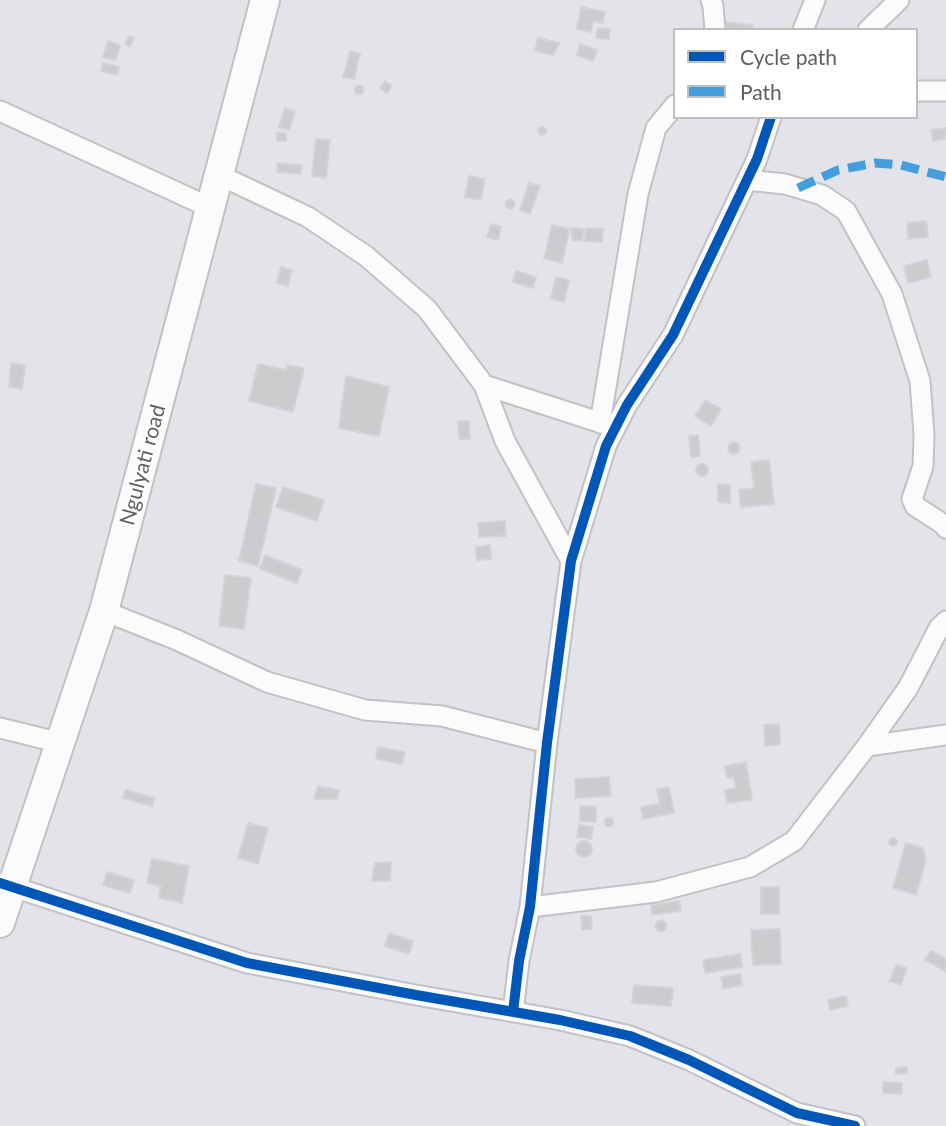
<!DOCTYPE html>
<style>
body{margin:0}
#map{position:relative;width:946px;height:1126px;overflow:hidden;background:#e3e4e9;font-family:Lato,sans-serif}
canvas{display:block}
.legend{position:absolute;left:673px;top:28px;width:245px;height:91px;box-sizing:border-box;background:#fff;border:2px solid #bfbfbd;margin:0;padding:9px 12px;list-style:none;font-size:21px;color:#605e5a}
.legend li{display:flex;align-items:center;gap:14px;height:35px}
.legend b{width:35px;border:2px solid #bfbfbd}
</style>
<div id="map">
<canvas width="946" height="1126"></canvas>
<ul class="legend">
<li><b style="height:9px;background:#0057b8"></b>Cycle path</li>
<li><b style="height:9px;background:#449ede"></b>Path</li>
</ul>
</div>
<script>
const g = document.querySelector('canvas').getContext('2d');
g.lineJoin = 'round';
function fill(path, color) { g.fillStyle = color; g.fill(path, 'evenodd'); }
const shape = rows => new Path2D(rows.map(r => 'M' + r).join(''));
function trace(path, color, width, dash) { g.strokeStyle = color; g.lineWidth = width; g.lineCap = dash ? 'butt' : 'round'; g.setLineDash(dash || []); g.stroke(path); }
function label(font, color, halo, rows, align = 'center') {
  g.font = font + ' Lato,sans-serif'; g.lineWidth = 5; g.setLineDash([]); g.textBaseline = 'middle'; g.strokeStyle = halo; g.fillStyle = color; for (const [text, x, y, turn = 0] of rows) {
    g.save(); g.translate(x, y); g.rotate((+turn || 0) * Math.PI / 180); g.textAlign = isNaN(turn) ? turn : align; if (halo) g.strokeText(text, 0, 0); g.fillText(text, 0, 0); g.restore();
  }
}
const building = shape([
 [581,7,605,12,603,23,593,21,591,32,577,29,581,7],
 [726,22,753,25,752,30,726,30,726,22],
 [598,28,610,29,609,39,596,38,598,28],
 [129,36,134,38,130,47,125,44,129,36],
 [538,38,560,43,553,55,535,51,538,38],
 [108,41,120,45,116,60,103,57,108,41],
 [580,44,597,50,593,61,577,55,580,44],
 [350,51,360,54,354,79,343,77,350,51],
 [103,63,119,67,117,75,101,71,103,63],
 [385,81,392,86,387,93,380,88,385,81],
 '354.5 90a4.5 4.5 0 1 1 9 0a4.5 4.5 0 1 1-9 0Z',
 [285,108,295,112,289,130,279,127,285,108],
 '538 131a4 4 0 1 1 8 0a4 4 0 1 1-8 0Z',
 [946,128,946,139,933,141,931,130,946,128],
 [277,133,286,133,286,141,277,141,277,133],
 [316,139,330,140,326,178,312,176,316,139],
 [278,163,302,165,301,174,277,172,278,163],
 [469,176,485,179,481,200,465,197,469,176],
 [529,183,540,186,530,214,520,210,529,183],
 '505.5 204a4.5 4.5 0 1 1 9 0a4.5 4.5 0 1 1-9 0Z',
 [926,221,928,237,908,239,907,223,926,221],
 [491,224,501,227,498,240,487,237,491,224],
 [552,225,570,229,562,263,544,258,552,225],
 [572,228,584,229,582,241,572,240,572,228],
 [586,228,603,229,602,242,585,241,586,228],
 [927,260,931,277,908,283,904,266,927,260],
 [281,267,292,270,288,286,277,283,281,267],
 [516,271,536,277,533,288,513,282,516,271],
 [556,277,569,280,564,302,551,299,556,277],
 [11,363,25,365,22,389,9,387,11,363],
 [258,364,286,370,287,365,304,368,293,412,249,401,258,364],
 [346,376,389,387,379,436,339,428,346,376],
 [705,400,721,409,711,426,695,416,705,400],
 [458,421,469,421,470,439,459,439,458,421],
 [698,435,700,456,691,457,689,436,698,435],
 '728 448a6 6 0 1 1 12 0a6 6 0 1 1-12 0Z',
 [769,460,774,504,741,507,739,490,754,488,751,462,769,460],
 '696 470a6 6 0 1 1 12 0a6 6 0 1 1-12 0Z',
 [256,484,276,488,258,566,239,561,256,484],
 [718,484,730,485,730,503,718,502,718,484],
 [283,487,324,500,317,521,276,507,283,487],
 [505,521,506,536,479,537,478,523,505,521],
 [490,545,491,559,477,560,475,547,490,545],
 [265,555,302,570,297,583,260,569,265,555],
 [225,575,251,578,244,629,219,626,225,575],
 [779,724,780,744,765,746,764,725,779,724],
 [378,747,405,752,402,764,376,759,378,747],
 [746,762,752,800,727,803,725,790,736,788,734,777,727,778,725,766,746,762],
 [609,777,611,796,576,798,575,779,609,777],
 [318,786,339,790,337,799,314,799,318,786],
 [669,787,674,813,643,819,641,807,660,804,657,789,669,787],
 [126,790,155,798,152,806,123,798,126,790],
 [580,806,596,807,596,822,580,821,580,806],
 '604.5 822a4.5 4.5 0 1 1 9 0a4.5 4.5 0 1 1-9 0Z',
 [248,823,268,828,258,864,238,858,248,823],
 [579,825,593,827,591,839,577,837,579,825],
 '889 842a4 4 0 1 1 8 0a4 4 0 1 1-8 0Z',
 '576 849a8 8 0 1 1 16 0a8 8 0 1 1-16 0Z',
 [906,843,923,848,926,859,916,895,893,888,906,843],
 [152,859,189,866,182,903,159,898,161,886,147,883,152,859],
 [391,862,390,881,372,881,375,863,391,862],
 [107,872,134,880,130,893,103,885,107,872],
 [761,887,779,887,779,914,761,914,761,887],
 [679,901,681,911,652,915,651,905,679,901],
 [581,916,591,916,592,929,582,930,581,916],
 '655.5 926a5.5 5.5 0 1 1 11 0a5.5 5.5 0 1 1-11 0Z',
 [780,929,781,964,753,965,751,930,780,929],
 [389,933,413,941,409,954,385,946,389,933],
 [931,951,946,959,946,972,925,960,931,951],
 [740,954,742,967,705,973,703,960,740,954],
 [896,965,907,968,901,985,890,981,896,965],
 [740,974,742,985,723,989,721,977,740,974],
 [634,985,673,988,671,1006,632,1003,634,985],
 [846,996,848,1006,830,1010,828,1000,846,996],
 [907,1067,907,1073,896,1074,896,1068,907,1067],
 [883,1082,902,1083,902,1094,883,1093,883,1082]
]);
fill(building, '#cccccf');
trace(building, '#d2d4d8', 2);
const street = shape([
 [711,0,713,6,715,30],
 [803,30,815,0],
 [868,30,899,0],
 [916,91,946,91],
 [0,111,211,208],
 [219,175,308,217,366,256,427,309,484,385,505,441,571,561],
 [747,180,785,184,822,195,846,211,892,294,920,381,924,435,923,466,912,499,915,506,943,524,946,528],
 [484,385,611,426],
 [600,423,638,194,656,128,675,105],
 [104,611,177,640,267,682,365,710,442,716,547,743],
 [0,728,61,743],
 [867,746,946,735],
 [1,883,247,963,416,995,560,1020,630,1036,689,1060,797,1113,855,1126],
 [530,907,656,892,750,867,794,841,867,746,908,688,939,628,946,621],
 [513,1012,519,961,530,907,547,743,571,561,606,446,627,405,673,335,757,159,771,117]
]);
const secondary = shape([
 [0,923,104,611,265,0]
]);
trace(street, '#c2c2c4', 23);
trace(secondary, '#c2c1c2', 32);
trace(street, '#fbfbfc', 19);
trace(secondary, '#fbfbfc', 28);
trace(shape([
 [798,188,838,170,875,163,901,165,946,177]
]), '#449ede', 9, [18, 9]);
trace(shape([
 [0,883,247,963,416,995,560,1020,630,1036,689,1060,797,1113,855,1126],
 [513,1012,519,961,530,907,547,743,571,561,606,446,627,405,673,335,757,159,771,117]
]), '#0057b8', 10);
label('21px', '#605e5a', '#fff', [
 ["Ngulyati road",143,465,-75]
]);
</script>
